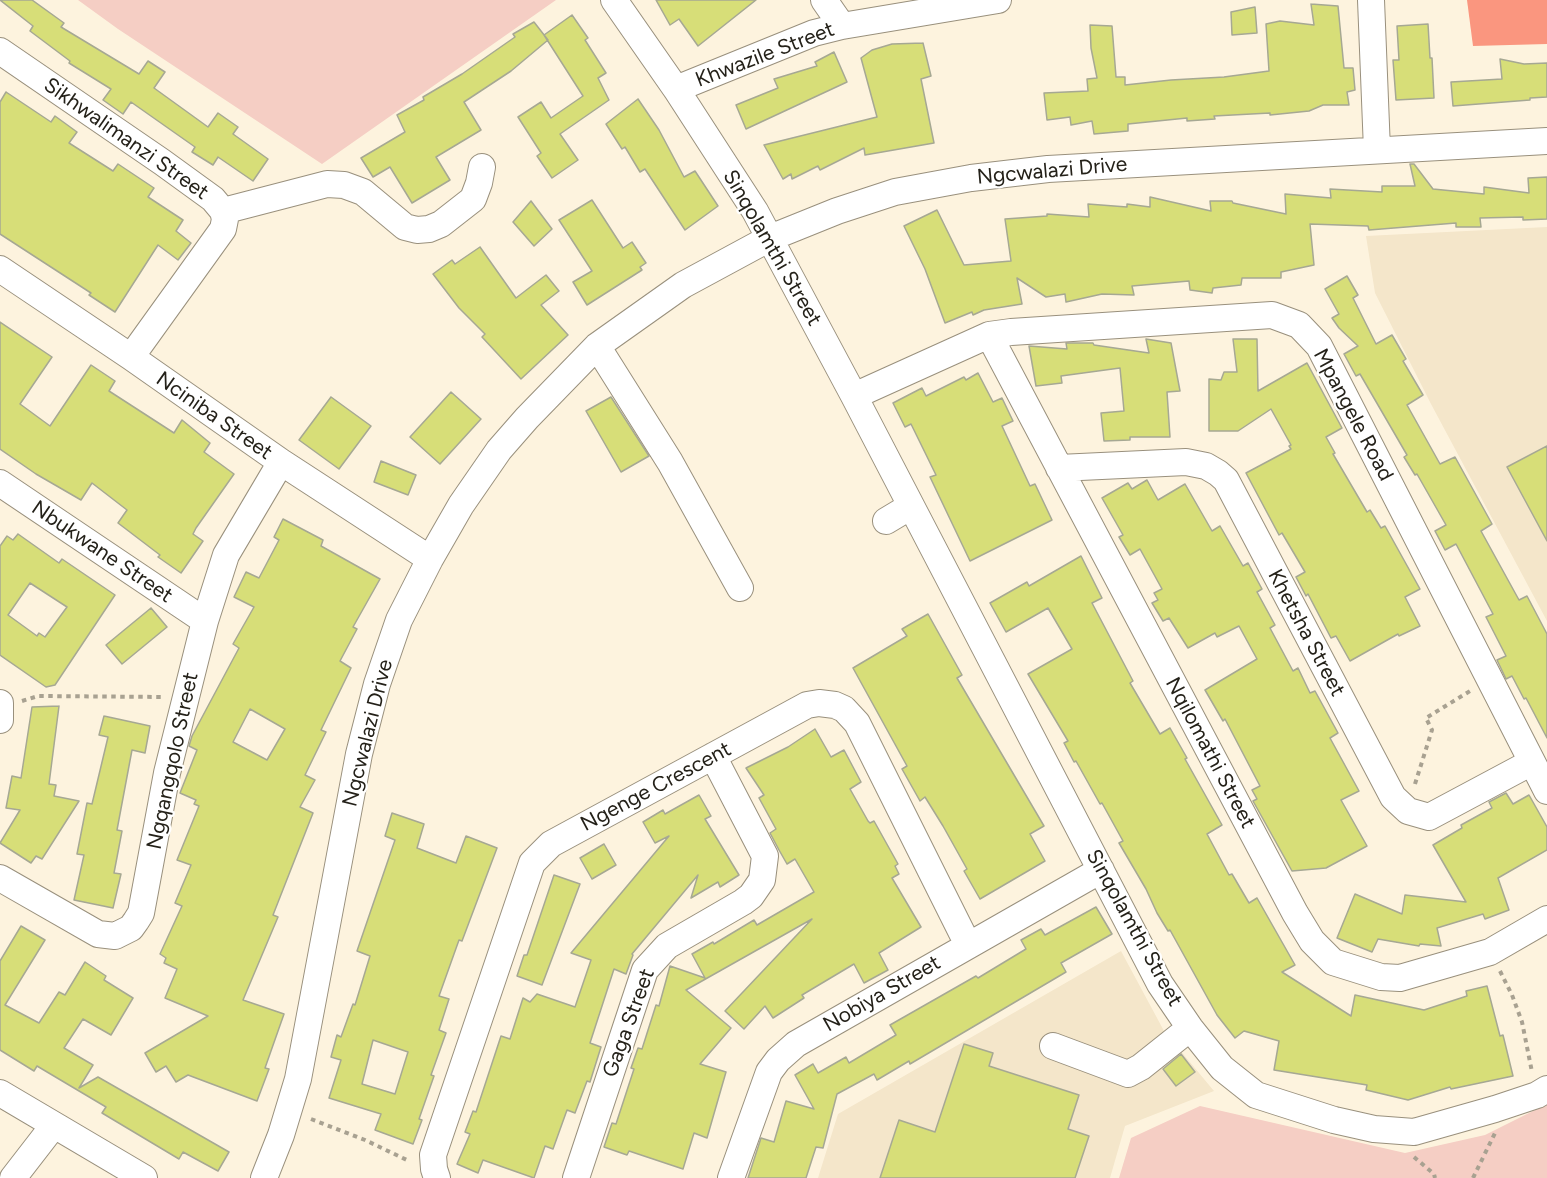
<!DOCTYPE html>
<style>
body{margin:0}
canvas{display:block;background:#fdf3de}
</style>
<canvas width="1547" height="1178"></canvas>
<script>
const g = document.querySelector('canvas').getContext('2d');
g.lineJoin = 'round';
function fill(path, color) { g.fillStyle = color; g.fill(path, 'evenodd'); }
const shape = rows => new Path2D(rows.map(r => 'M' + r).join(''));
function trace(path, color, width, dash) { g.strokeStyle = color; g.lineWidth = width; g.lineCap = dash ? 'butt' : 'round'; g.setLineDash(dash || []); g.stroke(path); }
function label(font, color, halo, rows, align = 'center') {
  g.font = font + ' Figtree,sans-serif'; g.lineWidth = 4.5; g.setLineDash([]); g.textBaseline = 'middle'; g.strokeStyle = halo; g.fillStyle = color; for (const [text, x, y, turn = 0] of rows) {
    g.save(); g.translate(x, y); g.rotate((+turn || 0) * Math.PI / 180); g.textAlign = isNaN(turn) ? turn : align; if (halo) g.strokeText(text, 0, 0); g.fillText(text, 0, 0); g.restore();
  }
}
fill(shape([
 [1547,227,1547,621,1431,404,1375,293,1366,236],
 [1121,951,1164,1031,1214,1091,1125,1126,1110,1178,818,1178,838,1114]
]), '#f4e6ca');
fill(shape([
 [78,0,556,0,322,164,118,29],
 [1547,1104,1547,1178,1119,1178,1131,1138,1200,1106,1405,1153,1485,1135]
]), '#f5cec4');
fill(shape([
 [1467,0,1547,0,1547,44,1473,46]
]), '#fa967f');
const building = shape([
 [0,0,32,0,64,23,61,27,139,74,148,61,165,72,154,88,208,127,218,113,238,127,233,134,268,159,253,181,218,157,213,165,192,152,195,147,131,102,123,114,103,100,111,89,69,63,70,61,30,31,33,26,0,0],
 [656,0,756,0,698,46,679,19,670,25,656,0],
 [1311,4,1338,6,1344,68,1353,68,1355,90,1347,92,1349,105,1323,105,1309,111,1270,115,1270,113,1214,116,1215,119,1187,121,1187,118,1128,124,1128,131,1094,134,1092,121,1071,125,1070,117,1047,120,1044,93,1088,91,1087,79,1097,78,1091,48,1090,25,1112,26,1116,77,1125,77,1125,85,1171,80,1224,77,1269,71,1266,24,1280,21,1314,25,1311,4],
 [1255,7,1257,33,1232,35,1231,12,1255,7],
 [572,15,588,38,585,40,606,73,598,78,609,100,560,134,578,160,552,178,537,156,541,153,518,117,541,102,551,118,583,96,544,35,572,15],
 [534,22,548,40,511,71,464,102,481,130,436,157,450,180,412,203,390,167,373,177,361,158,405,132,397,115,424,100,423,97,462,74,515,37,513,34,534,22],
 [1428,24,1430,58,1432,58,1434,98,1396,100,1393,60,1399,60,1397,26,1428,24],
 [923,43,931,76,921,79,934,143,865,155,864,148,820,170,818,166,792,179,791,174,783,179,764,145,877,117,861,58,872,50,892,44,923,43],
 [834,52,847,82,746,129,736,105,778,88,774,79,817,66,815,62,834,52],
 [1500,59,1524,64,1547,63,1547,97,1530,98,1530,100,1453,106,1451,82,1502,79,1500,59],
 [6,92,51,122,55,116,77,132,69,143,113,171,118,164,154,188,148,197,183,220,176,231,191,243,178,260,158,245,115,312,89,295,91,293,0,234,0,102,6,92],
 [638,99,659,130,684,177,695,171,718,206,685,230,645,169,640,172,625,147,622,149,606,124,638,99],
 [1410,164,1414,164,1433,189,1484,194,1484,187,1529,193,1528,178,1547,177,1547,219,1523,220,1523,217,1480,218,1481,227,1456,227,1456,223,1369,230,1368,226,1310,224,1314,265,1281,272,1281,278,1242,278,1241,285,1213,288,1212,293,1190,290,1189,281,1132,286,1134,295,1102,294,1066,302,1065,294,1046,297,1017,278,1022,304,984,310,973,315,972,312,945,323,925,269,904,226,937,210,964,265,1011,261,1005,219,1047,216,1047,214,1089,217,1088,204,1127,207,1127,204,1150,207,1150,197,1211,211,1210,201,1232,201,1233,203,1286,214,1285,194,1331,198,1330,189,1382,192,1382,186,1415,186,1410,164],
 [592,200,623,248,632,242,646,263,640,267,642,270,587,305,573,282,592,271,559,220,592,200],
 [531,201,552,229,534,246,513,222,531,201],
 [480,247,516,298,546,275,559,291,541,305,568,335,521,379,482,337,485,334,459,308,433,274,452,260,455,264,480,247],
 [1347,276,1358,295,1353,298,1376,344,1392,335,1406,359,1403,361,1423,395,1407,405,1440,464,1455,457,1492,524,1481,531,1519,600,1527,596,1547,634,1547,738,1526,698,1524,699,1512,676,1506,679,1497,660,1506,656,1486,617,1493,614,1456,544,1445,550,1435,531,1446,525,1417,474,1415,475,1404,457,1407,455,1360,374,1356,376,1344,354,1358,346,1339,328,1332,318,1339,314,1325,289,1347,276],
 [0,322,52,357,20,404,50,426,91,365,115,381,109,391,174,433,182,420,210,443,204,452,234,474,196,528,193,534,203,541,181,573,158,557,160,555,118,523,127,510,92,483,81,500,36,474,0,449,0,322],
 [1146,339,1171,343,1180,391,1167,392,1170,437,1130,437,1130,440,1104,441,1101,413,1124,411,1120,368,1061,376,1062,383,1036,386,1029,346,1067,349,1066,343,1093,343,1094,345,1149,353,1146,339],
 [1233,339,1257,339,1258,391,1307,363,1342,428,1326,437,1335,453,1333,454,1367,512,1370,510,1381,528,1385,526,1420,589,1405,597,1420,626,1399,636,1398,634,1350,661,1336,636,1331,638,1308,594,1306,596,1296,577,1305,572,1282,533,1279,535,1246,473,1291,449,1289,446,1291,445,1271,409,1238,431,1209,431,1209,379,1221,380,1224,372,1237,372,1233,339],
 [978,373,993,402,1002,398,1013,421,1002,426,1030,486,1035,484,1052,520,970,561,930,477,936,475,911,424,905,427,893,403,922,388,926,396,964,377,966,380,978,373],
 [451,392,481,419,440,464,410,437,451,392],
 [331,397,371,426,339,469,299,440,331,397],
 [611,397,649,456,621,472,586,411,611,397],
 [1547,446,1547,541,1507,467,1547,446],
 [381,461,416,475,408,495,374,482,381,461],
 [1147,480,1158,500,1185,484,1212,531,1220,526,1243,566,1248,563,1262,589,1257,592,1275,625,1270,628,1293,671,1298,668,1310,693,1315,691,1338,733,1330,738,1359,791,1341,800,1367,846,1326,868,1292,871,1253,801,1257,799,1252,790,1260,786,1225,719,1223,721,1205,690,1257,659,1239,626,1217,637,1215,633,1188,648,1169,618,1163,621,1152,603,1158,600,1154,593,1162,589,1140,549,1130,555,1119,537,1123,535,1102,498,1128,483,1132,489,1147,480],
 [283,519,323,540,321,546,380,579,353,627,357,629,340,661,351,668,321,730,326,732,305,775,315,780,300,807,313,813,273,915,278,917,243,1000,284,1014,265,1068,269,1069,257,1101,188,1075,176,1082,166,1066,156,1072,145,1053,208,1016,165,998,177,969,164,963,166,958,160,954,182,906,175,903,191,865,177,860,199,806,194,804,196,800,180,793,197,750,189,746,192,736,239,648,233,644,254,607,234,597,246,572,259,578,279,540,274,537,283,519],
 [250,709,285,729,267,760,233,742,250,709],
 [18,534,59,563,62,559,115,595,55,685,46,687,0,655,0,546,7,536,13,540,18,534],
 [30,583,67,607,45,637,39,633,37,636,8,615,30,583],
 [1081,556,1102,598,1092,603,1133,681,1130,683,1160,734,1170,728,1187,758,1185,759,1222,825,1207,834,1229,875,1232,874,1249,903,1257,898,1295,965,1282,972,1351,1016,1355,995,1424,1010,1467,996,1466,991,1487,986,1500,1036,1503,1035,1513,1076,1451,1089,1450,1087,1408,1100,1366,1090,1367,1085,1274,1070,1279,1041,1244,1031,1235,1038,1217,1015,1170,930,1168,931,1157,913,1146,889,1119,843,1123,841,1102,803,1100,804,1076,761,1074,762,1064,743,1068,741,1028,674,1072,649,1048,608,1006,632,990,603,1027,582,1029,586,1081,556],
 [151,608,167,627,122,664,106,645,151,608],
 [928,614,962,675,957,678,1044,826,1030,834,1045,861,980,899,964,871,967,869,943,826,925,797,920,801,902,769,907,766,853,668,907,636,902,629,928,614],
 [59,706,49,784,56,785,54,796,79,801,42,859,36,856,31,863,0,843,20,810,6,808,12,776,21,778,32,707,59,706],
 [104,716,150,726,145,753,132,750,117,830,122,831,114,873,121,874,113,908,74,900,84,855,77,854,87,803,92,804,108,737,99,735,104,716],
 [815,729,831,757,844,750,861,782,850,789,868,821,870,823,874,821,898,864,895,866,899,874,892,878,921,927,879,953,888,970,864,983,854,964,802,995,804,998,773,1018,765,1006,744,1029,725,1011,812,919,686,990,731,1028,700,1064,726,1072,707,1138,694,1133,683,1169,629,1151,627,1155,604,1147,612,1123,616,1124,634,1069,631,1068,638,1048,642,1049,656,1005,659,1006,670,966,705,978,692,954,713,942,714,944,754,920,757,925,814,892,795,859,787,864,779,850,770,833,776,829,759,798,764,795,746,768,788,747,815,729],
 [1506,793,1513,804,1529,795,1547,827,1547,850,1498,878,1509,910,1485,919,1483,914,1437,928,1441,946,1420,944,1419,946,1378,939,1372,952,1337,938,1355,894,1402,914,1405,895,1466,902,1433,845,1462,828,1461,825,1492,808,1489,802,1506,793],
 [699,795,711,816,705,819,739,875,720,887,718,882,691,898,698,875,632,954,633,955,626,974,614,969,590,1043,601,1047,590,1082,587,1081,575,1113,567,1110,553,1149,545,1146,534,1178,483,1160,478,1173,457,1164,470,1134,465,1132,473,1111,476,1112,501,1036,510,1039,523,998,530,1002,537,994,575,1007,591,960,571,953,669,836,655,843,643,822,663,810,665,814,699,795],
 [392,813,424,824,417,848,456,863,466,836,497,848,462,941,459,940,439,996,449,999,439,1030,446,1033,431,1075,434,1076,419,1119,422,1120,413,1144,375,1130,381,1114,329,1098,341,1060,331,1057,337,1035,341,1037,353,1004,355,1005,370,956,357,951,395,840,385,836,392,813],
 [373,1040,408,1052,395,1094,362,1084,373,1040],
 [604,844,616,865,592,879,580,858,604,844],
 [554,875,580,884,542,985,517,976,524,955,527,955,554,875],
 [1096,907,1112,934,1061,963,1066,972,910,1064,909,1061,877,1080,874,1074,837,1094,823,1148,816,1147,806,1178,748,1178,761,1138,774,1142,786,1101,814,1109,795,1075,813,1064,818,1073,846,1057,849,1063,896,1035,890,1025,976,976,978,978,1026,949,1021,940,1041,929,1045,935,1096,907],
 [21,926,45,940,5,1005,39,1023,59,992,65,995,85,962,106,976,104,980,133,998,111,1035,83,1019,64,1048,93,1065,79,1088,98,1077,229,1152,218,1171,183,1152,179,1159,102,1113,106,1107,37,1066,34,1071,0,1050,0,961,21,926],
 [964,1044,993,1053,989,1066,1079,1095,1068,1129,1089,1136,1075,1178,880,1178,899,1120,935,1132,964,1044],
 [1181,1054,1195,1072,1176,1086,1163,1069,1181,1054]
]);
fill(building, '#d7de78');
trace(building, '#a6a893', 1.5);
const minor = shape([
 [614,0,676,89,755,211,854,396,1160,984,1190,1028,1222,1068,1256,1095,1334,1120,1374,1129,1414,1132,1495,1109,1537,1095,1547,1089],
 [824,0,842,26],
 [1371,0,1377,150],
 [0,51,162,162,213,199,223,211,225,219,223,229,131,357],
 [676,89,814,33,842,26,998,0],
 [223,211,327,184,344,185,363,192,405,227,417,230,429,229,441,224,473,199,479,183,482,167],
 [0,269,131,357,281,462,430,559],
 [989,335,1295,913,1312,941,1333,962,1381,977,1400,978,1490,952,1547,919],
 [597,346,670,462,740,588],
 [854,396,989,335,1011,332,1272,315,1299,325,1319,346,1547,791],
 [1059,468,1186,462,1206,466,1218,473,1226,480,1393,797,1408,811,1429,817,1532,762],
 [0,483,205,621],
 [886,521,911,506],
 [0,703,0,720],
 [0,878,98,934,115,936,131,928,136,921,141,913,167,773,205,621,226,555,281,462],
 [1053,1046,1128,1074,1141,1067,1190,1028],
 [0,1093,144,1178],
 [13,1178,54,1125],
 [264,1178,281,1135,298,1079,359,754,377,684,399,620,430,559,461,505,499,450,527,418,597,346,683,285,770,238,837,211,895,192,971,178,1048,169,1547,141],
 [437,1178,434,1169,433,1155,532,863,551,844,807,705,819,703,835,705,844,709,857,723,968,945],
 [576,1178,645,970,667,946,743,902,751,896,762,880,765,856,713,756],
 [731,1178,769,1072,778,1060,796,1044,1101,870]
]);
trace(minor, '#99907d', 28);
trace(shape([
 [22,701,38,696,164,697],
 [1415,784,1432,730,1426,718,1470,691],
 [1500,971,1512,995,1522,1022,1532,1072],
 [311,1119,365,1140,409,1161],
 [1414,1157,1434,1174,1435,1178],
 [1473,1178,1495,1133]
]), '#a8a191', 4, [4.5, 4.5]);
trace(minor, '#fff', 26);
label('21px', '#242119', '#fff', [
 ["Khwazile Street",765,55,-21],
 ["Sikhwalimanzi Street",126,139,35],
 ["Ngcwalazi Drive",1052,171,-5],
 ["Sinqolamthi Street",772,248,60],
 ["Mpangele Road",1353,415,62],
 ["Nciniba Street",214,416,35],
 ["Nbukwane Street",102,552,34],
 ["Khetsha Street",1306,633,62],
 ["Ngcwalazi Drive",368,733,-76],
 ["Nqilomathi Street",1210,753,62],
 ["Ngqangqolo Street",173,761,-78],
 ["Ngenge Crescent",656,787,-28],
 ["Sinqolamthi Street",1134,928,61],
 ["Nobiya Street",882,994,-30],
 ["Gaga Street",629,1023,-70]
]);
</script>
